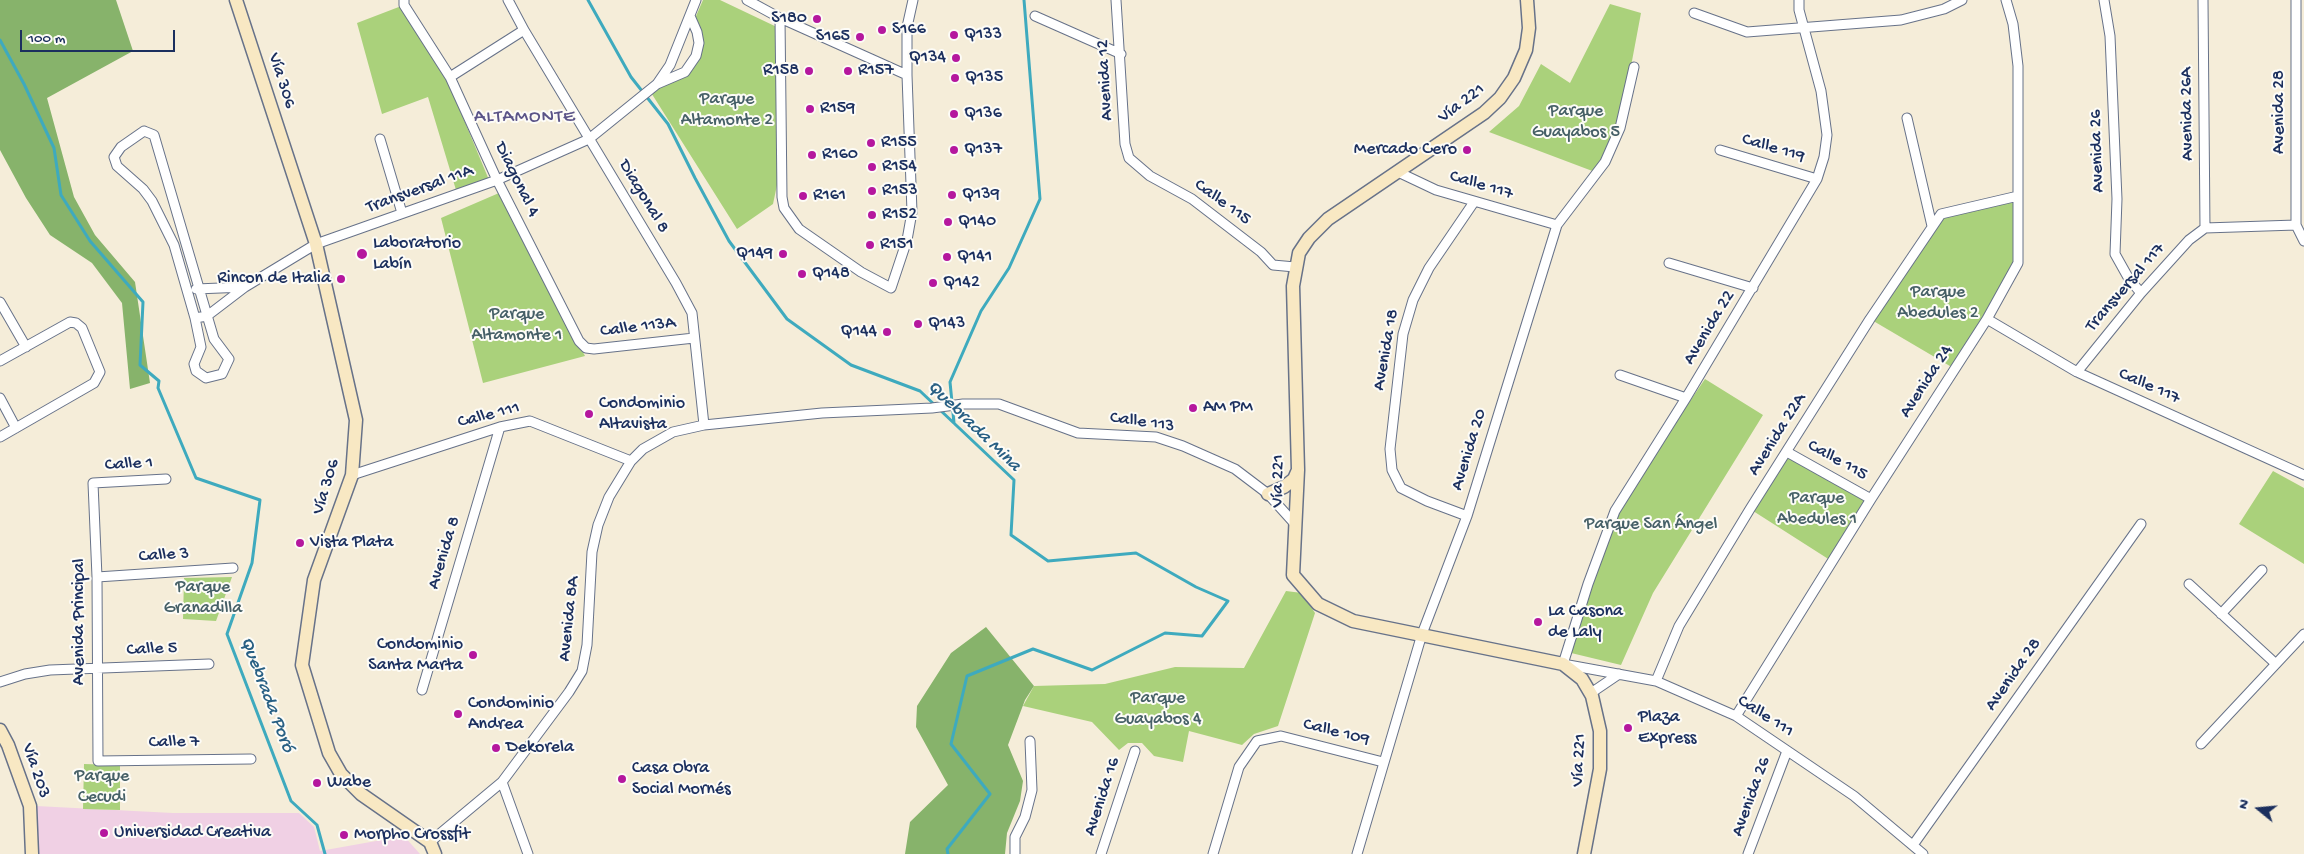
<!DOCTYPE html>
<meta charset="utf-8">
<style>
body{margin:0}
#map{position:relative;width:2304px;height:854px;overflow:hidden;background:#f5edd9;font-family:"Gochi Hand",sans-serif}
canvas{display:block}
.north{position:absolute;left:2234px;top:784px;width:50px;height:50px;-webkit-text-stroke:4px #fdfcf7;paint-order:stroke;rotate:287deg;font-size:14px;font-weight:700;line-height:20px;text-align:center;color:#1b2f5e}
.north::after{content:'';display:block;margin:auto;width:18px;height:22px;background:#1b2f5e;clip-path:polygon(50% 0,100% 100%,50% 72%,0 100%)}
.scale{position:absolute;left:20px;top:30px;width:155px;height:22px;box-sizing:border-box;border:2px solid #1b2f5e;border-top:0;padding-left:6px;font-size:15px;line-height:18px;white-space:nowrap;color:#1b2f5e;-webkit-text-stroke:4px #fdfcf7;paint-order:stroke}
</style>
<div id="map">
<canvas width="2304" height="854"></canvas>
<div class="north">N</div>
<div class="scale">100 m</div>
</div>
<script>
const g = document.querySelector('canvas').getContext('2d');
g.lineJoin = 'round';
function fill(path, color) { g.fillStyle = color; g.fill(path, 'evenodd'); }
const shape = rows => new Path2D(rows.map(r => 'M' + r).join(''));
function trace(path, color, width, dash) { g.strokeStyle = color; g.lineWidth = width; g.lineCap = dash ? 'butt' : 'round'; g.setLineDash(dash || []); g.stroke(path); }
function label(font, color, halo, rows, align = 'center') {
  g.font = font + ' "Gochi Hand",sans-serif'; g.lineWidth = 4; g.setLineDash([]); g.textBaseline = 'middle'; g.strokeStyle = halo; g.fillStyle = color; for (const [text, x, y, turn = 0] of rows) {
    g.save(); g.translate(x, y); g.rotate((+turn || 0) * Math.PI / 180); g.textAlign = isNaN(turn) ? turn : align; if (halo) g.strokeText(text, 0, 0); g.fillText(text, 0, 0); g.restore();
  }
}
fill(shape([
 [36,806,173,813,299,813,314,827,320,851,404,836,420,854,37,854]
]), '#f0d0e4');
fill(shape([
 [703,0,720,0,781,29,781,166,773,204,737,229,650,91,685,72,698,47,693,23],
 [1610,4,1641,13,1619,130,1595,172,1489,132,1519,106,1541,64,1570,83],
 [404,5,445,74,489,180,456,190,428,97,382,114,357,23],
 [499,193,585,356,483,383,441,218],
 [2018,196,2018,263,1955,369,1870,319,1941,214],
 [1705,379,1763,415,1653,593,1621,665,1567,652,1615,511],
 [1787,452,1871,499,1833,562,1750,509],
 [2273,471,2304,488,2304,564,2239,524],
 [232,577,216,621,183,619,184,578],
 [1286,591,1302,593,1315,613,1278,726,1254,734,1242,745,1189,731,1183,762,1154,756,1142,743,1128,743,1119,750,1092,722,1023,706,1034,686,1105,684,1175,667,1244,668],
 [84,764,120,765,120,810,83,809]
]), '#aad17b');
fill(shape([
 [0,0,116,0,133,51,47,98,74,197,95,235,135,282,150,383,130,389,122,303,92,263,50,235,26,198,0,150],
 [986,627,1034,686,1025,700,1008,745,1023,781,1020,801,1007,833,1005,854,905,854,910,822,948,785,916,727,917,706,951,653]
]), '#87b36b');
trace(shape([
 [588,0,631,77,668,124,695,178,729,241,787,319,851,365,920,391,1014,480,1011,535,1048,561,1136,553,1196,587,1228,601,1202,636,1165,633,1092,670,1033,649,967,676,951,744,990,794,947,849,948,854],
 [0,40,24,84,54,148,61,195,90,241,143,302,140,365,159,381,158,388,196,478,260,500,252,563,227,634,291,801,317,825,325,854],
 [954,423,950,382,981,311,1009,268,1040,199,1024,0]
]), '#3eaabe', 3);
const street = shape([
 [404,0,404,5,450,77,497,180,579,341,586,348,594,349,694,338],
 [508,0,524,30,676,283,692,313,704,425],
 [747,0,780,18,907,75],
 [1116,0,1125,144,1129,158,1150,176,1192,199,1261,252,1273,265,1295,267],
 [1799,0,1799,10,1821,91,1827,135,1824,157,1817,179,1686,398,1615,511,1588,584,1563,664,1656,681,1736,716,1854,796,1923,854],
 [2104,0,2110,36,2117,199,2115,254,2129,279,2141,293],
 [2203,0,2205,228],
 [2296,0,2296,225],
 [1694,13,1747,32,1901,20,1944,9,1962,0],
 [1035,16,1121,54],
 [780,18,782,197,784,208,799,229,861,272,891,288,907,240,912,212,907,75,907,27,913,0],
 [450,77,524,30],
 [657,84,685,72,696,56,699,43,697,32,690,16],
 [1907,118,1932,226],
 [144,131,154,135,214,339,229,359,222,374,206,378,196,371,194,364,201,347,195,318,174,245,152,201,143,189,117,166,114,157,121,147,144,131],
 [380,139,402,213],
 [1720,150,1817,179],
 [1398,172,1436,190,1557,225],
 [2205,228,2296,225,2304,241],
 [1669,263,1753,288],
 [196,289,245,287],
 [0,302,26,347],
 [195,318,207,316,245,287,316,244,497,180,589,139,657,84,670,65,696,0],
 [1987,319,2077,372,2304,475],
 [0,361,70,322,76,323,82,328,100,372,94,383,0,437],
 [2077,372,2141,293,2189,240,2205,228],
 [1620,375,1686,398],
 [0,398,16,428],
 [1787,452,1871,499],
 [352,475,500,427,530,421,631,461],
 [166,479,93,483,97,577,98,761,251,759],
 [1467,516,1427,501,1401,488,1392,470,1390,449,1403,334,1413,300,1429,268,1474,202],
 [97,577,233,568],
 [2189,584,2276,664],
 [2221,614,2262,570],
 [1656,681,1679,626,1750,509,1870,319,1941,214,2018,196],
 [0,682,25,674,50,670,209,664],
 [422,690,500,427],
 [1591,693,1619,674],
 [1736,716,1871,499,1987,319,2018,263,2018,66,2013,24,2006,0],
 [2201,744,2304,634],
 [502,782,528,854],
 [430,842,502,782,569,692,582,671,587,645,592,552,598,525,609,497,631,461,643,449,673,432,704,425,822,413,932,408,963,404,999,404,1078,433,1156,437,1183,446,1235,469,1268,494,1295,524],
 [1913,845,2141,524],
 [1015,854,1015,837,1025,817,1032,790,1030,741],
 [1101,854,1135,751],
 [1213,854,1239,767,1257,741,1281,736,1383,762],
 [1357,854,1422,634,1467,516,1557,225,1605,162,1620,128,1634,67],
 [1748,854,1787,751]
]);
const secondary = shape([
 [236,0,316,244,356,420,352,475,314,580,302,665,329,753,341,774,361,794,430,842,435,854],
 [1527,0,1529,28,1526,50,1514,78,1500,98,1484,113,1328,219,1309,238,1299,253,1293,286,1298,470,1293,575,1318,604,1353,621,1563,664,1582,679,1592,696,1600,731,1600,769,1584,854],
 [1268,494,1284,487,1294,479,1298,470],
 [0,730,8,745,30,806,32,854]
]);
trace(street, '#677289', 11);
trace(secondary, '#677289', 15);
trace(street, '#fff', 9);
trace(secondary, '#f8e8c3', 12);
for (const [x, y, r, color] of [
 [817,19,5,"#b5179e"],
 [882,30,5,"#b5179e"],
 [954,35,5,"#b5179e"],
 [860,37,5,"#b5179e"],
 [956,58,5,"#b5179e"],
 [809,71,5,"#b5179e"],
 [848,71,5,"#b5179e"],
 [955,78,5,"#b5179e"],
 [810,109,5,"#b5179e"],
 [954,114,5,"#b5179e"],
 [871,143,5,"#b5179e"],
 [954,150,5,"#b5179e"],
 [1467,150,5,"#b5179e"],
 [812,155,5,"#b5179e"],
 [872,167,5,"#b5179e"],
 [872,191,5,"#b5179e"],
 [952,195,5,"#b5179e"],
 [803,196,5,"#b5179e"],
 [872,215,5,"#b5179e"],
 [948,222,5,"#b5179e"],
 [870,245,5,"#b5179e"],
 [362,254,6,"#b5179e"],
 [783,254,5,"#b5179e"],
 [947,257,5,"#b5179e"],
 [802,274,5,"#b5179e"],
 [341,279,5,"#b5179e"],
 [933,283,5,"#b5179e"],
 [918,324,5,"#b5179e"],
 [887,332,5,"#b5179e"],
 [1193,408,5,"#b5179e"],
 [589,414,5,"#b5179e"],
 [300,543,5,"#b5179e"],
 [1538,622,5,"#b5179e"],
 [473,655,5,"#b5179e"],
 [458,714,5,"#b5179e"],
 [1628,728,5,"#b5179e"],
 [496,748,5,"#b5179e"],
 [622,779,5,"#b5179e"],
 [317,783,5,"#b5179e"],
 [104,833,5,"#b5179e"],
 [344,835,5,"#b5179e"]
]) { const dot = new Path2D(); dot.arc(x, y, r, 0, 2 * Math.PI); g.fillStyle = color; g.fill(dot); trace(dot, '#fdfcf7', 2); }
label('18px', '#1b2f5e', '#fdfcf7', [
 ["S180",807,19,"right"],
 ["S166",892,30],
 ["Q133",964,35],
 ["S165",850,37,"right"],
 ["Q134",946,58,"right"],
 ["R158",799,71,"right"],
 ["R157",858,71],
 ["Q135",965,78],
 ["R159",820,109],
 ["Q136",964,114],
 ["R155",881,143],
 ["Q137",964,150],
 ["Mercado Cero",1457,150,"right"],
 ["R160",822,155],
 ["R154",882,167],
 ["R153",882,191],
 ["Q139",962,195],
 ["R161",813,196],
 ["R152",882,215],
 ["Q140",958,222],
 ["Laboratorio",373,244],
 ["Labín",373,265],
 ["R151",880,245],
 ["Q149",773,254,"right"],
 ["Q141",957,257],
 ["Q148",812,274],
 ["Rincon de Italia",331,279,"right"],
 ["Q142",943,283],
 ["Q143",928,324],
 ["Q144",877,332,"right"],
 ["Condominio",599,404],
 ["Altavista",599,425],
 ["AM PM",1203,408],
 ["Vista Plata",310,543],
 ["La Casona",1548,612],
 ["de Laly",1548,633],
 ["Condominio",463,645,"right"],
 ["Santa Marta",463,666,"right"],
 ["Condominio",468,704],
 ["Andrea",468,725],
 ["Plaza",1638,718],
 ["Express",1638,739],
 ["Dekorela",506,748],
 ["Casa Obra",632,769],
 ["Social Mornés",632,790],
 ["Wabe",327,783],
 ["Universidad Creativa",114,833],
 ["Morpho Crossfit",354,835]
], 'left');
label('18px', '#1b2f5e', '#fdfcf7', [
 ["Avenida 12",1106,80,-93],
 ["Vía 306",281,81,72],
 ["Vía 221",1462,104,-37],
 ["Avenida 28",2280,112,-90],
 ["Avenida 26A",2188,114,-91],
 ["Calle 119",1773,149,17],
 ["Avenida 26",2098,151,-92],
 ["Diagonal 4",516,180,64],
 ["Calle 117",1481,186,17],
 ["Transversal 11A",420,190,-20],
 ["Diagonal 8",643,197,59],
 ["Calle 115",1222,203,36],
 ["Transversal 117",2126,288,-49],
 ["Calle 113A",638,328,-7],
 ["Avenida 22",1710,328,-59],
 ["Avenida 18",1387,350,-80],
 ["Avenida 24",1927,382,-57],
 ["Calle 117",2149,387,24],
 ["Calle 111",489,416,-14],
 ["Calle 113",1142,423,8],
 ["Avenida 22A",1778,435,-58],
 ["Avenida 20",1470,450,-73],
 ["Calle 115",1837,461,29],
 ["Calle 1",129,465,-3],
 ["Vía 221",1279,481,-89],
 ["Vía 306",327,487,-73],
 ["Avenida 8",445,553,-73],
 ["Calle 3",164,556,-4],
 ["Avenida 8A",570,619,-84],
 ["Avenida Principal",80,622,-90],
 ["Calle 5",152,650,-3],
 ["Avenida 28",2014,675,-55],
 ["Calle 111",1765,717,33],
 ["Calle 109",1336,733,14],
 ["Calle 7",174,743,-1],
 ["Vía 221",1580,760,-87],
 ["Vía 203",35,771,71],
 ["Avenida 16",1103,797,-72],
 ["Avenida 26",1752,797,-70]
]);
label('18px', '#466067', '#fdfcf7', [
 ["Parque",727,100],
 ["Altamonte 2",727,121],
 ["Parque",1576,112],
 ["Guayabos 5",1576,133],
 ["Parque",1938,293],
 ["Abedules 2",1938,314],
 ["Parque",517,315],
 ["Altamonte 1",517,336],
 ["Parque",1817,499],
 ["Abedules 1",1817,520],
 ["Parque San Ángel",1651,525],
 ["Parque",203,588],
 ["Granadilla",203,609],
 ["Parque",1158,699],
 ["Guayabos 4",1158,720],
 ["Parque",102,777],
 ["Cecudi",102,798]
]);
g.letterSpacing = '1px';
label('19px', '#5b5488', '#fdfcf7', [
 ["ALTAMONTE",525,118]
]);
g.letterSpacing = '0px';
label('italic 19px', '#296084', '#fdfcf7', [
 ["Quebrada Mina",973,427,44],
 ["Quebrada Poró",266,695,69]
]);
</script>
